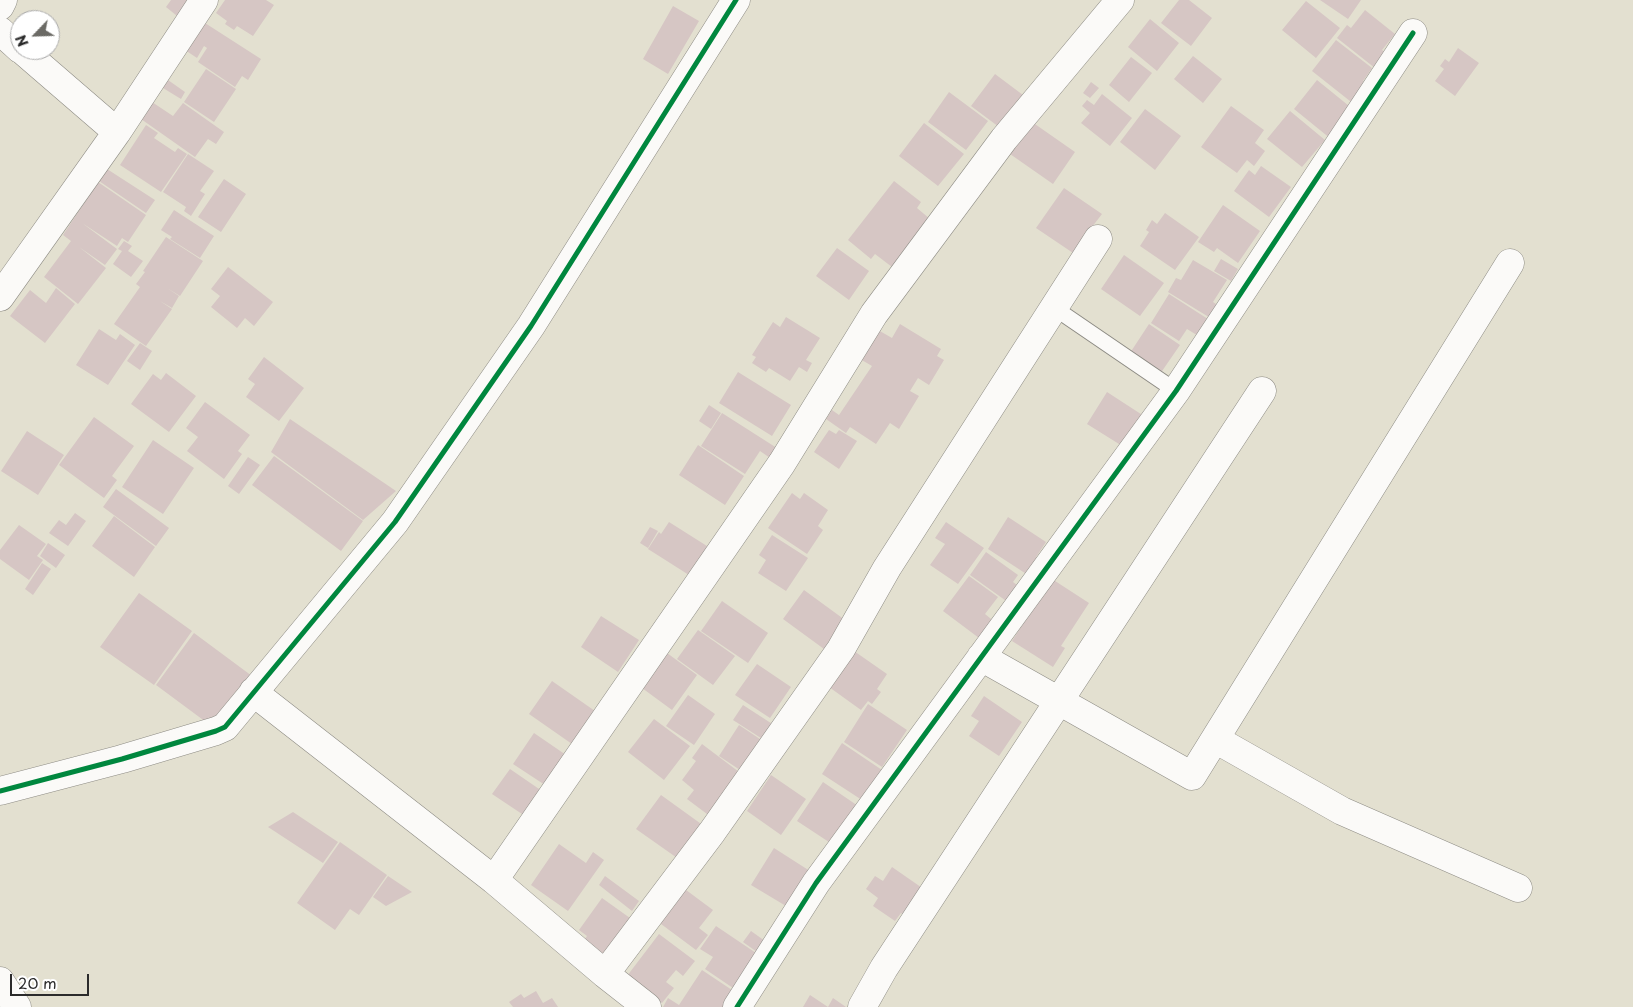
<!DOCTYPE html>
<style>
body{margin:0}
#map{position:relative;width:1633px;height:1007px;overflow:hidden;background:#e3e0d0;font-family:"Playpen Sans",sans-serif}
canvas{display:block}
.north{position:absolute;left:10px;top:10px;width:50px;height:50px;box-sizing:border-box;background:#fff;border:1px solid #aaa;border-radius:50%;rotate:246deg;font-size:14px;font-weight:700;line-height:20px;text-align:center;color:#2b2b2b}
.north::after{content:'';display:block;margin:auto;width:18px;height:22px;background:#6b6a65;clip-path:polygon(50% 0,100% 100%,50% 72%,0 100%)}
.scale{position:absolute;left:10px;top:974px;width:79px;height:22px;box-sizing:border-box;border:2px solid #2b2b2b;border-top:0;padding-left:6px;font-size:15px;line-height:18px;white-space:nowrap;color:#2b2b2b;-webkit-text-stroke:4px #fff;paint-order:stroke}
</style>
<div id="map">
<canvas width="1633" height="1007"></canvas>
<div class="north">N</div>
<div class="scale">20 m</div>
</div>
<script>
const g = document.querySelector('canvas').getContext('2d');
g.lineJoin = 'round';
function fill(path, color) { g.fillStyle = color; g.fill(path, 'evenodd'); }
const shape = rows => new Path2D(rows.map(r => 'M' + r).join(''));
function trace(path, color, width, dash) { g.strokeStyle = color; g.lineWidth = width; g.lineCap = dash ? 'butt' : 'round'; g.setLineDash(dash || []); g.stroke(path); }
fill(shape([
 [171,0,196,0,182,20,166,7],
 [225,0,266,0,274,5,253,36,237,26,234,30,225,24,227,21,216,13],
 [1179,0,1189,0,1212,18,1191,46,1161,23],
 [1320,0,1361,0,1348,19],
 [1306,1,1340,28,1316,58,1282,30],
 [673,6,699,21,668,74,643,59],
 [1365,10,1395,34,1382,50,1392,57,1380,72,1337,38,1347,25,1351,28],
 [1150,19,1179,43,1157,71,1128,47],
 [205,23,261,59,248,80,242,76,235,87,198,62,207,48,204,46,197,58,185,50],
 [1336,40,1372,68,1363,81,1369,87,1355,105,1312,71],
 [1458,48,1479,63,1455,96,1435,81,1444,69,1440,66,1445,59,1449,62],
 [1193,56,1222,79,1203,103,1174,79],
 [1131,57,1152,73,1129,102,1109,85],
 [206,69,236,89,214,122,184,102],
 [995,74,1027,98,1003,130,971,106],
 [168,80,185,92,181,99,163,88],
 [1317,80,1354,110,1331,139,1294,109],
 [1091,82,1099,88,1090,98,1083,93],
 [949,92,988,121,966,150,928,122],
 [1102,94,1132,118,1110,146,1081,123,1090,113,1082,106,1087,100,1094,105],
 [152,102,173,116,183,103,224,132,216,144,208,139,195,157,141,119],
 [1231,106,1264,130,1255,143,1265,151,1254,166,1247,160,1237,173,1201,147],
 [1145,109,1181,136,1155,170,1120,142],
 [1290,111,1325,140,1302,167,1267,139],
 [1032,122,1075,152,1053,184,1010,154],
 [924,123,964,154,938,186,899,156],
 [146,125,158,133,154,138,175,152,178,148,187,154,161,192,120,165],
 [188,154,214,171,200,191,205,194,191,216,184,211,186,207,163,192],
 [1261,166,1291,187,1269,217,1234,191,1249,170,1255,175],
 [107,169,155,200,146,213,99,181],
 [224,179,246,194,221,232,198,217],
 [894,181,921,202,917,208,930,219,892,267,875,254,871,259,848,240],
 [98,182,146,215,128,242,122,238,117,246,82,223,117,249,105,265,79,247,106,268,78,304,44,277,71,241,63,235],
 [1064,188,1102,214,1092,227,1079,257,1036,228],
 [1223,205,1260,231,1238,263,1217,248,1214,252,1198,242],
 [174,210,214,236,200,258,170,239,172,237,161,230],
 [1165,213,1199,237,1175,270,1140,246,1149,232,1146,230,1152,220,1157,224],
 [166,237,203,261,180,296,167,288,179,296,172,308,160,301,172,309,146,346,114,324,140,287,136,284,145,272,143,271],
 [124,241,132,246,128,251,143,261,131,277,113,264,122,251,118,249],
 [837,248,869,271,849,300,816,276],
 [1124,255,1164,283,1140,316,1101,289],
 [1221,259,1238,269,1231,281,1214,271],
 [1193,260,1227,280,1213,302,1219,306,1212,319,1168,292,1176,278,1181,280],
 [228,267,273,302,254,326,245,318,237,328,211,307,220,296,211,289],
 [56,288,75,304,45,343,10,316,30,290,46,303],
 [1169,294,1211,321,1200,337,1187,329,1179,341,1151,323],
 [786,317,820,338,806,360,812,363,807,372,799,367,790,381,769,368,766,372,752,363,756,357,752,355,773,322,780,327],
 [900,324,941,349,937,356,944,360,929,385,918,378,910,391,919,396,899,429,890,423,876,444,850,427,846,433,826,419,832,410,839,415,872,366,860,359,878,330,892,338],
 [1149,324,1180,345,1160,374,1130,353],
 [99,329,116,340,120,334,135,345,108,385,76,365],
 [140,343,152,351,140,370,127,361],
 [264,357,304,388,279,421,246,397,255,384,248,379],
 [738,372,791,405,772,436,719,403],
 [166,373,196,396,169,432,131,404,153,374,161,380],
 [1107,392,1147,418,1127,449,1087,424],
 [205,402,250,435,238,451,242,454,224,479,187,451,198,437,186,428],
 [709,405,721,413,711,429,699,421],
 [722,413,780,450,773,460,760,451,745,474,701,446],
 [94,417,134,446,112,476,117,480,104,498,59,465],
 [290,419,396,491,363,520,271,452],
 [829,430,836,434,839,430,857,441,839,469,814,452],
 [27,431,64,455,38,495,1,471],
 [153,440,194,468,163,514,122,487],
 [698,445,744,476,725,505,679,475],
 [274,456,363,521,341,551,252,485],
 [248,457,260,465,239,494,228,486],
 [116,489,169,528,156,546,103,507],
 [792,493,800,499,804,493,828,510,818,526,823,530,807,554,768,528],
 [75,513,86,521,68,546,49,533,59,520,66,525],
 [114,516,155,547,134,577,92,546],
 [1008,517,1046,542,1036,557,1041,561,1031,577,988,549],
 [669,522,718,553,700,582,648,549,659,532,661,534],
 [946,522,984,548,958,584,930,565,945,544,935,538],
 [19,525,46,544,37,556,43,560,29,580,0,559,0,550],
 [650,527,658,531,648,548,640,543],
 [772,535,808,558,786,591,758,573,766,560,759,555],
 [48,543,65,555,56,568,40,556],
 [986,552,1018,575,1013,582,1021,588,1009,603,970,575],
 [42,563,51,569,33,595,25,589],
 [969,576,998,597,985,614,996,623,983,641,943,611],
 [1052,579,1089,603,1061,646,1065,648,1053,667,1012,641],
 [804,590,845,620,824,649,783,619],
 [139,593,192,631,154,685,100,647],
 [722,601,768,633,748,663,701,631],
 [601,616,639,640,618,672,581,647],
 [698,630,735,656,713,685,677,659],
 [194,633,252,676,214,728,156,685],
 [854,651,887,674,877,689,881,692,872,704,868,701,861,710,829,687],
 [667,653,697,675,672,710,642,688],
 [757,664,791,687,770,718,735,695],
 [552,681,595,711,572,744,529,714],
 [688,695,715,714,694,745,666,726],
 [984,696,1022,722,999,756,969,736,979,721,971,716],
 [868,704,907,730,882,767,844,742],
 [743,705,777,727,767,742,733,720],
 [654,719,690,746,664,780,628,752],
 [739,725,766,743,746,774,719,756],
 [534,733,569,757,548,787,513,764],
 [842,743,885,772,865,802,822,774],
 [702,744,743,775,711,817,687,799,694,790,682,780,696,761,692,758],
 [510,769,542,791,525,816,492,794],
 [771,775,806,799,781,835,747,811],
 [823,782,861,808,835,846,797,821],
 [661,795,704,826,680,860,636,829],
 [293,812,338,842,323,863,268,827],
 [340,842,387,875,359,915,350,909,335,930,297,903],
 [559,844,586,863,593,852,604,860,568,911,531,885],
 [774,848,813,873,791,909,751,885],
 [892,867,928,892,909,918,901,913,895,921,873,906,878,898,866,889,875,876,883,881],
 [388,876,412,892,386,906,373,897],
 [605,876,639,901,632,911,599,885],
 [682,887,713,910,699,928,708,935,696,950,657,921],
 [602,898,630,918,603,956,581,944,587,936,579,930],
 [716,926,756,953,733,988,705,969,713,957,700,949],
 [751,931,765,941,757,952,743,942],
 [659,934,695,961,683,976,676,970,666,982,674,988,662,1003,627,976],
 [702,970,735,992,726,1007,663,1007,668,998,679,1005],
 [536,991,543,1003,552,998,558,1007,513,1007,509,1002,521,994,524,998],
 [810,995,828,1007,833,998,846,1007,803,1007]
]), '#d6c6c4');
const service = shape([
 [1053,307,1176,391]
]);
const minor = shape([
 [0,6,3,0],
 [0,31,20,49],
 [22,50,117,132],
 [0,297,117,132,204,0],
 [981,657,1192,776,1510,263],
 [253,692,494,880,605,974,647,1007],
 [1215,739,1342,811,1518,888],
 [0,791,122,759,216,731,225,727,395,522,531,326,736,0],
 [494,880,782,463,874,314,1004,139,1120,0],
 [605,974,712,832,841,649,887,568,1098,239],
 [737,1007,816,883,1176,391,1413,33],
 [862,1007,884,968,1262,391]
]);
const primary = shape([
 [0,981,17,1007]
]);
trace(service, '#8d8b84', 17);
trace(minor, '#8d8b84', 29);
trace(primary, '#8d8b84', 29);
trace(service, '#fbfaf8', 15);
trace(minor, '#fbfaf8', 28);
trace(primary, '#fbfaf8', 28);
trace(shape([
 [0,791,122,759,216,731,225,727,395,522,531,326,736,0],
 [737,1007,816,883,1176,391,1413,33]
]), '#00873e', 5);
</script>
